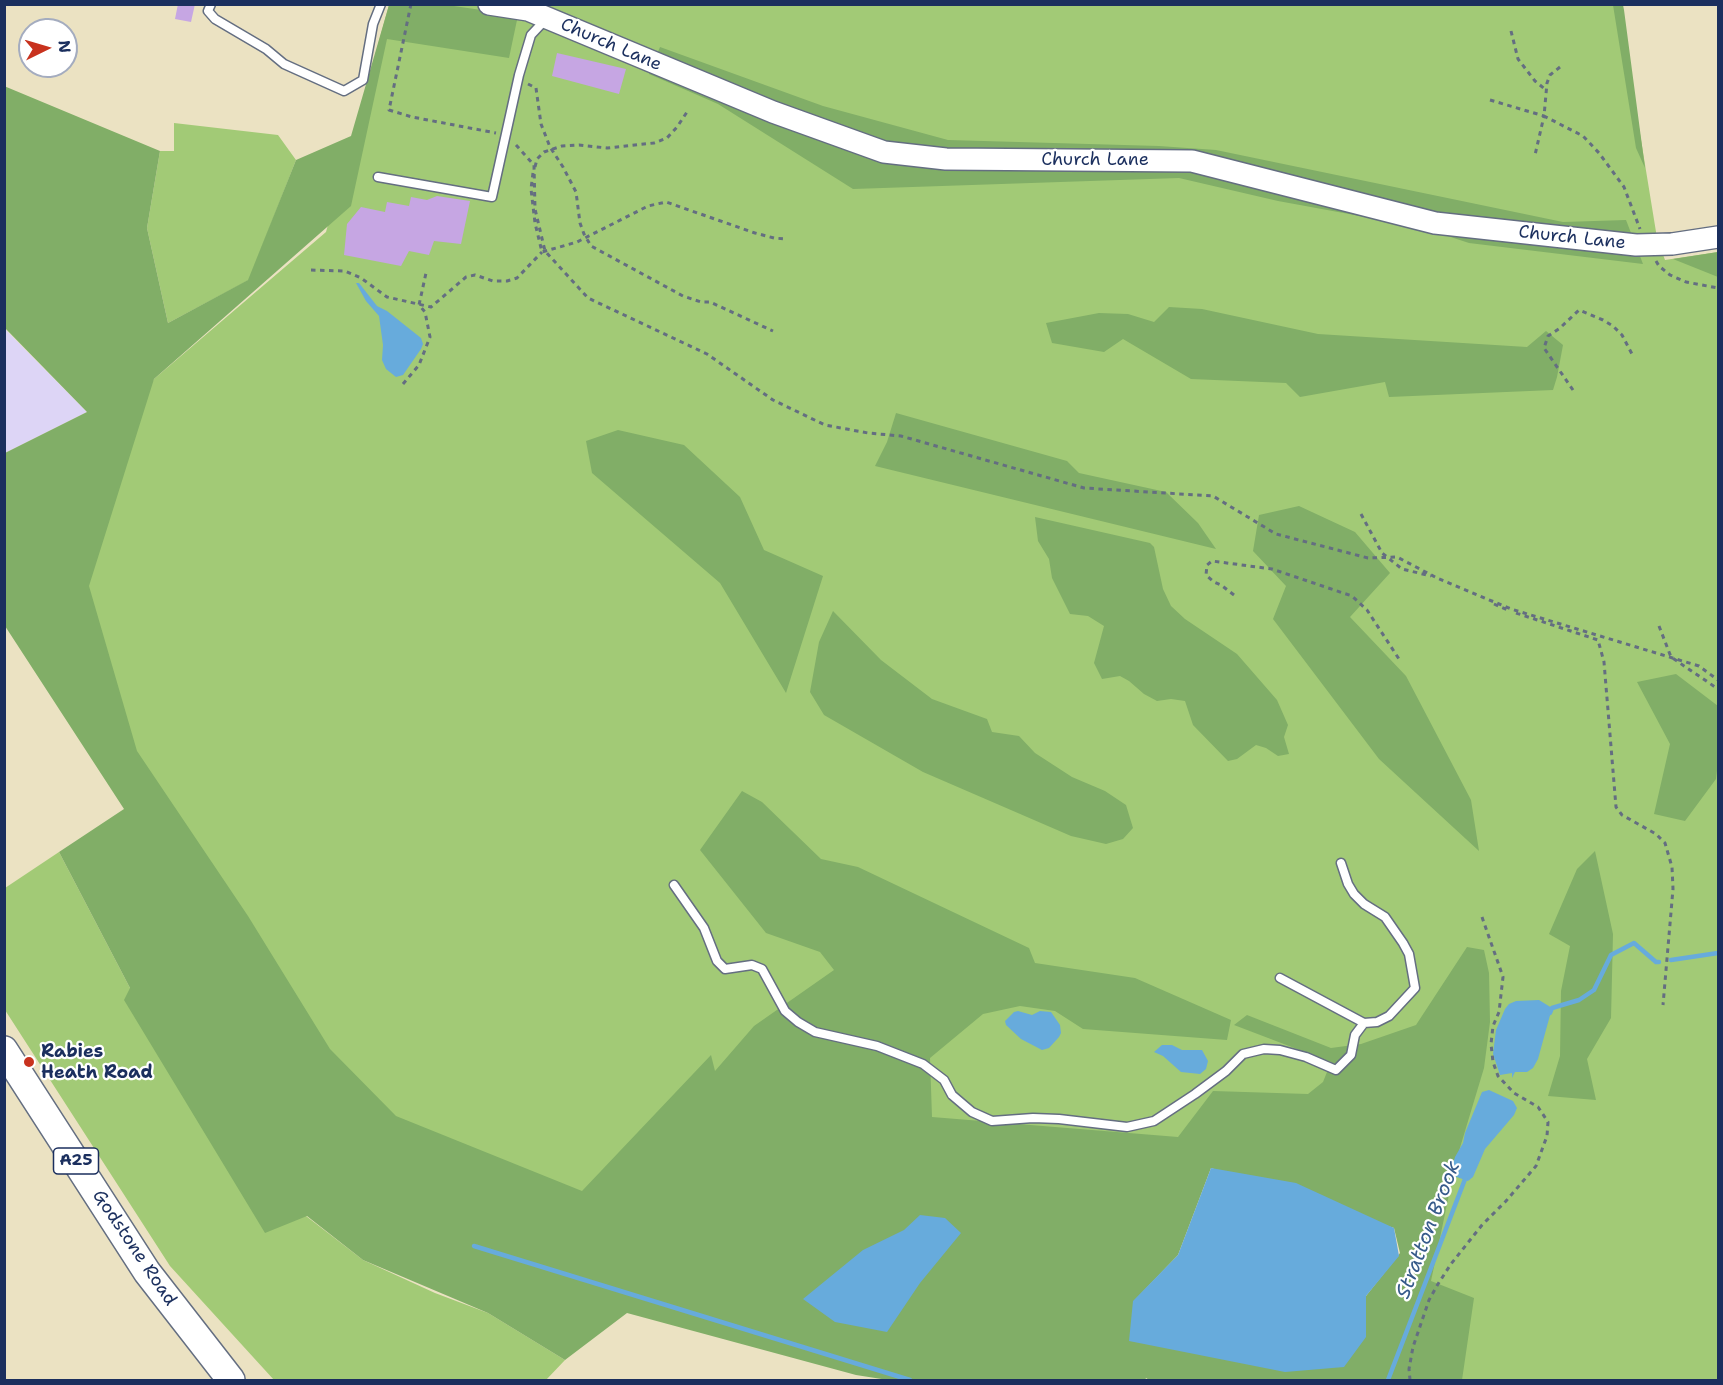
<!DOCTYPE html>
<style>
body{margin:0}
#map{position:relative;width:1723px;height:1385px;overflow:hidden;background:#ebe2c2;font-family:"Shantell Sans",sans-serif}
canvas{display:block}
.frame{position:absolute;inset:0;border:6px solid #1b2f5e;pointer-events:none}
.north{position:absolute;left:18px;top:18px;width:60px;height:60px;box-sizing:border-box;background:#fff;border:2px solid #a4acbf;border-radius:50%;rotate:85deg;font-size:16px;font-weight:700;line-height:24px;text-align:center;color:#1b2f5e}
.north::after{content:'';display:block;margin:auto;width:21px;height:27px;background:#c8321e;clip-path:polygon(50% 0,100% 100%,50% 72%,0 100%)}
</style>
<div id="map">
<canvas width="1723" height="1385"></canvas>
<div class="frame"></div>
<div class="north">N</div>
</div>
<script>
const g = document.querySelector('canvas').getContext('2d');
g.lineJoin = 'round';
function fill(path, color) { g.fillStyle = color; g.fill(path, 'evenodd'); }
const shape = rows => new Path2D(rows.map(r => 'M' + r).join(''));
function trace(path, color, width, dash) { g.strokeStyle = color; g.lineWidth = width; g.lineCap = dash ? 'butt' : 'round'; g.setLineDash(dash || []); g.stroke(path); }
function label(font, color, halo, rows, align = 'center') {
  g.font = font + ' "Shantell Sans",sans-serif'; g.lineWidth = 4.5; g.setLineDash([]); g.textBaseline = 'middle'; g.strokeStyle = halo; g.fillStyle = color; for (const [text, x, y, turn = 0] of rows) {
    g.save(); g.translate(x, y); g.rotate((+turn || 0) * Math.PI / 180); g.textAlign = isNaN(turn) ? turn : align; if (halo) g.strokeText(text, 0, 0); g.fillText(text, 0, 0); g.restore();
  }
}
fill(shape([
 [4,328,87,412,5,453,4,453]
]), '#ddd5f6');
fill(shape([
 [389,5,1619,5,1657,238,1665,260,1718,252,1718,1380,1148,1380,1147,1378,1142,1380,1129,1341,1285,1372,1382,1368,1433,1223,1299,1147,592,1226,381,1120,213,910,36,578,154,379,326,232],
 [174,123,278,135,296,160,249,280,168,323,147,228,160,151,174,151],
 [59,852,130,988,306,1216,363,1260,435,1293,488,1313,565,1360,546,1380,274,1380,170,1266,5,1010,5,888]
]), '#a2ca76');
fill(shape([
 [389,5,447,5,495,12,517,20,509,58,387,39,351,206,154,379,89,586,137,751,248,916,330,1049,396,1116,582,1191,711,1055,715,1071,754,1026,834,970,820,952,766,933,700,850,742,791,762,802,821,859,858,867,1029,948,1035,963,1135,978,1231,1020,1227,1040,1083,1029,1055,1011,1020,1006,983,1014,930,1058,932,1117,1178,1137,1213,1091,1308,1094,1323,1082,1331,1062,1234,1025,1247,1015,1331,1048,1361,1044,1416,1025,1467,947,1484,950,1489,973,1490,1022,1484,1068,1456,1161,1431,1281,1474,1298,1462,1380,1148,1380,1147,1378,1142,1380,888,1380,856,1375,627,1313,565,1360,488,1313,363,1260,307,1216,265,1233,124,1000,130,988,59,852,124,809,5,626,5,453,87,412,5,328,4,86,160,151,147,228,168,323,248,280,296,160,351,136],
 [1211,1168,1394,1228,1400,1253,1366,1296,1366,1337,1133,1302,1178,1255],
 [1613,5,1623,5,1624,10,1645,168,1636,148],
 [660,47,823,106,948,140,1159,146,1216,150,1563,222,1626,220,1643,264,1469,243,1420,227,1278,201,1179,178,853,189,718,104,649,74],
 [1718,252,1718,277,1673,259],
 [1169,307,1202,309,1318,334,1527,347,1546,331,1563,345,1557,377,1553,390,1389,397,1385,382,1300,397,1286,383,1191,379,1123,339,1104,352,1052,343,1046,323,1099,313,1128,314,1154,322],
 [896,413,1067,461,1079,473,1166,492,1198,523,1216,549,875,466,887,442],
 [618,430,684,445,740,497,764,550,823,576,786,693,720,583,592,473,586,441],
 [1299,506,1355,532,1390,573,1350,617,1406,676,1471,800,1479,851,1379,759,1273,619,1286,586,1253,551,1259,515],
 [1035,517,1150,543,1154,547,1163,589,1171,606,1185,619,1237,654,1277,700,1288,725,1284,737,1289,754,1278,756,1266,748,1256,745,1237,759,1228,761,1193,725,1185,701,1171,699,1157,701,1144,694,1129,681,1120,676,1102,679,1094,663,1104,626,1088,616,1070,614,1052,578,1049,559,1038,541],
 [833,611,881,660,932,699,987,719,992,732,1019,736,1035,753,1072,777,1105,791,1126,805,1133,828,1123,839,1106,844,1071,836,923,772,824,715,810,692,819,642],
 [1676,674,1718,706,1718,762,1716,779,1685,821,1654,814,1670,744,1637,682],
 [1595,851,1613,934,1611,1018,1587,1059,1596,1100,1548,1096,1560,1056,1561,991,1570,946,1549,934,1577,869]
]), '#81ae67');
fill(shape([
 [356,283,359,283,377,306,387,311,421,338,423,344,421,349,403,375,396,377,386,369,382,360,383,345,379,316,366,301],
 [1539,1000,1552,1008,1538,1059,1533,1068,1527,1072,1515,1072,1512,1078,1512,1073,1500,1075,1493,1054,1496,1030,1505,1009,1509,1004,1516,1001],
 [1018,1011,1032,1015,1040,1011,1051,1012,1060,1025,1061,1033,1059,1037,1049,1048,1042,1050,1021,1039,1006,1025,1005,1021,1014,1012],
 [1162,1045,1172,1045,1182,1050,1202,1050,1208,1061,1206,1069,1200,1074,1181,1072,1163,1056,1154,1052],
 [1489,1090,1513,1101,1517,1108,1514,1115,1485,1149,1473,1177,1468,1181,1454,1176,1452,1167,1455,1157,1463,1143,1465,1133,1482,1092],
 [1211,1168,1296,1183,1394,1228,1399,1256,1366,1296,1366,1337,1344,1367,1285,1372,1129,1341,1133,1301,1178,1255],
 [920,1215,945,1218,961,1233,920,1283,887,1332,835,1322,803,1299,863,1250,904,1230]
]), '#67abdc');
trace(shape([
 [1671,960,1718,953],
 [1550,1013,1552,1008,1579,1000,1594,990,1611,955,1634,943,1656,962,1659,962],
 [474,1246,910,1380],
 [1388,1380,1467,1174]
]), '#67abdc', 4.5);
fill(shape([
 [178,4,195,4,191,22,175,19],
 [557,53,626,69,619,94,552,76],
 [437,196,470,201,461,244,434,241,429,255,409,251,401,266,344,255,347,224,361,207,385,212,387,202,409,206,411,197,427,200]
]), '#c6a6e3');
const service = shape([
 [211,4,208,11,215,19,266,49,284,64,344,91,363,80,373,24,381,4],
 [378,177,492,197,519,75,531,35,547,18],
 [674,885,704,928,717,961,725,969,752,965,762,969,785,1011,798,1022,815,1032,877,1046,923,1064,944,1080,952,1095,972,1112,992,1121,1033,1118,1059,1119,1127,1127,1154,1121,1195,1094,1226,1071,1243,1054,1264,1049,1280,1050,1306,1057,1336,1070,1351,1055,1355,1035,1364,1023],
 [1280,978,1364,1023,1377,1022,1389,1016,1415,988,1409,954,1403,943,1385,917,1364,904,1354,894,1348,884,1341,863]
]);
const tertiary = shape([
 [489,4,528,10,773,112,884,152,946,159,1192,161,1435,223,1636,245,1672,244,1718,237]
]);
const primary = shape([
 [4,1050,147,1272,231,1380]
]);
trace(service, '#646e81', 11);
trace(tertiary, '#646e81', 24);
trace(primary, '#646e81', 30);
trace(shape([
 [411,4,389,110,412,117,496,133],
 [1511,31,1518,59,1535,81,1546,90],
 [1560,67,1550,75,1547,83,1544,116,1583,136,1599,153,1624,187,1640,229],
 [528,84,536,88,541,124,550,147,563,167,576,192,580,223,584,234,591,246,683,296,701,302,710,302,773,331],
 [1490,100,1544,116,1535,155],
 [516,145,534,165,535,209,545,251,588,298,707,354,773,400,825,425,868,433,901,436,1084,488,1213,496,1276,534,1368,558,1397,557,1437,578,1511,609,1699,666,1718,680],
 [535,167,537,159,544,152,562,146,579,145,607,148,654,143,667,138,677,127,689,109],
 [533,173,531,189,535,223,542,252,577,242,648,206,666,202,755,233,774,238,786,239],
 [1656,261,1659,266,1670,275,1686,282,1718,288],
 [311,270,345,271,361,278,387,297,431,307,466,277,475,275,493,281,507,281,517,278,542,252],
 [403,384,419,365,430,337,425,312,419,305,426,273],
 [1573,390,1544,348,1548,336,1560,328,1579,310,1603,320,1613,326,1622,335,1632,354],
 [1361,514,1382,553,1402,569,1431,576],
 [1234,595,1221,585,1214,582,1206,575,1207,565,1212,561,1272,569,1352,596,1367,610,1399,659],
 [1494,604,1510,611],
 [1516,613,1598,640,1604,662,1616,807,1622,815,1656,834,1665,843,1672,867,1673,889,1663,1005],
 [1659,626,1671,657,1718,689],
 [1410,1380,1409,1369,1413,1347,1429,1300,1438,1284,1451,1264,1482,1225,1506,1201,1536,1166,1547,1136,1548,1122,1538,1107,1514,1093,1498,1076,1493,1062,1491,1044,1493,1026,1499,1012,1503,977,1482,917]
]), '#646e81', 3, [4.5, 4.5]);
trace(service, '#fff', 8);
trace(tertiary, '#fff', 21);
trace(primary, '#fff', 27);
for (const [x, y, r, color] of [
 [29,1062,6,"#c8321e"]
]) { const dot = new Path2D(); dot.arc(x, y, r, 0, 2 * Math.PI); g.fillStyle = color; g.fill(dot); trace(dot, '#fff', 2); }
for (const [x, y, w] of [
 [76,1161,45]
]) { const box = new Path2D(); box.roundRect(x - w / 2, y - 13, w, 26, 4.5); g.fillStyle = '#fff'; g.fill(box); trace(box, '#1b2f5e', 1.5); }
label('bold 16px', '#1b2f5e', null, [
 ["A25",76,1161]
]);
label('18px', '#1b2f5e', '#fff', [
 ["Church Lane",611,45,23],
 ["Church Lane",1095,160],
 ["Church Lane",1572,238,6],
 ["Godstone Road",134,1248,56]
]);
label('bold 18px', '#1b2f5e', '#fff', [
 ["Rabies",41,1052],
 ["Heath Road",41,1073]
], 'left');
label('italic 20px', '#365a8a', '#fff', [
 ["Stratton Brook",1429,1230,-69]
]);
</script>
